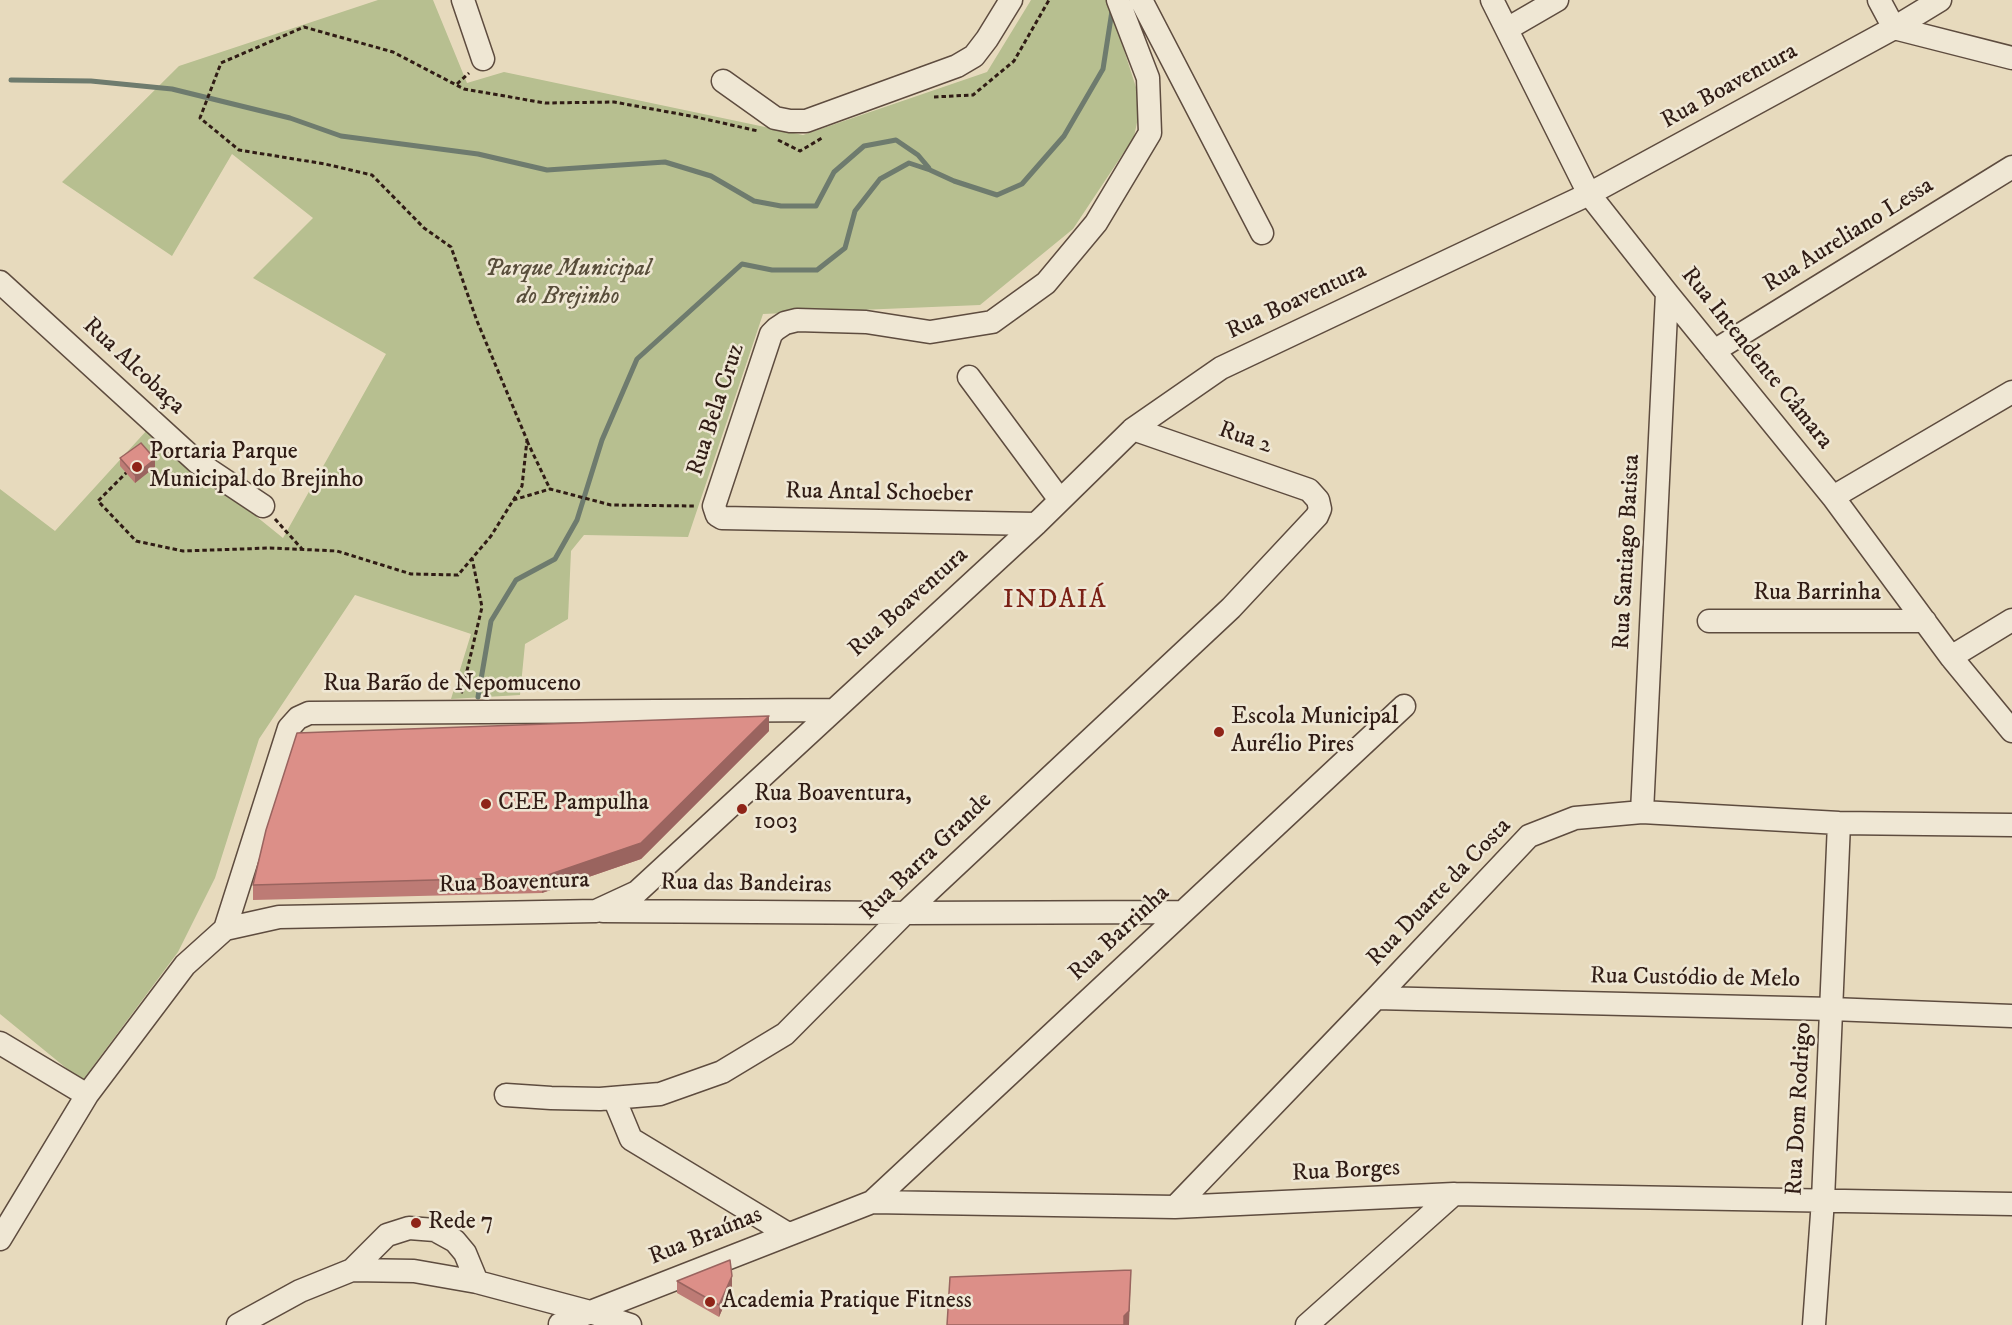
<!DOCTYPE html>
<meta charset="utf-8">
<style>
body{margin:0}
canvas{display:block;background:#e7dabd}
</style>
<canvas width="2012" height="1325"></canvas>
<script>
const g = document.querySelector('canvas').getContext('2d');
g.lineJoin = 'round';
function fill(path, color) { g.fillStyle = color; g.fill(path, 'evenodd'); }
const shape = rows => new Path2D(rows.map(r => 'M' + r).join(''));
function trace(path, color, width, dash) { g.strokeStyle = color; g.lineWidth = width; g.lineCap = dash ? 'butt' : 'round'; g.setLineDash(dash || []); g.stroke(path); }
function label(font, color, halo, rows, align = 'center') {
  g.font = font + ' "IM FELL DW Pica",serif'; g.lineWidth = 5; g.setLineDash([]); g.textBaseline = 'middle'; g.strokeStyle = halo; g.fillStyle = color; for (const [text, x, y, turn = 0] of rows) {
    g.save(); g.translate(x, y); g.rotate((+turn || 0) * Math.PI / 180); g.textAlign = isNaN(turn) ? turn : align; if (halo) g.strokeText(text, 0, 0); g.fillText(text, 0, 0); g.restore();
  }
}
fill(shape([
 [378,0,433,0,467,83,504,72,803,135,987,72,1031,0,1108,0,1141,103,1134,137,1073,229,980,305,763,314,688,537,584,535,571,551,568,619,525,644,520,695,451,699,471,634,355,595,259,739,215,878,178,952,82,1081,0,1014,0,489,55,531,148,429,283,538,386,354,253,278,313,218,232,154,172,256,62,182,179,66]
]), '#b7bf90');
trace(shape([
 [11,80,91,81,172,89,290,118,341,136,478,154,547,170,665,162,711,176,754,201,781,206,816,206,834,172,864,146,896,140,918,155,929,168],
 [478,697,491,621,516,580,555,559,577,520,602,440,637,359,742,264,772,270,817,270,845,248,855,211,880,179,909,163,930,170,954,181,997,195,1022,184,1064,136,1103,69,1112,11]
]), '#6e7b6e', 5);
const minor = shape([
 [463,0,483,59],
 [1141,0,1262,233],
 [1492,0,1589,194,1667,293,1833,497,1951,657,2012,731],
 [1879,0,1894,28,2012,58],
 [1507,29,1557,0],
 [723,81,775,118,790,121,806,121,957,66,974,56,987,39,1011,0],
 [0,282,197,462,263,506],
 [1714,351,2012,167],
 [969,377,1060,500],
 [1833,497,2012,392],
 [1036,524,722,518,717,515,714,506,771,334,776,329,785,323,797,320,866,322,930,332,992,322,1046,283,1096,223,1150,133,1148,78,1118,0],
 [1709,621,1925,621],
 [1951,657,2012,620],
 [1642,812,1667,293],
 [603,911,905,913,1183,912],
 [225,929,289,728,298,718,309,713,832,710],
 [1376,998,1831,1009,2012,1016],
 [0,1043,87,1095],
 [506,1095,551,1098,600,1099,660,1094,722,1072,785,1034,905,913,1231,608,1317,516,1320,509,1318,500,1309,490,1133,429],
 [614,1098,631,1139,788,1234],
 [872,1202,1404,706],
 [1175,1207,1376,998,1529,836,1575,818,1642,812,1839,823,2012,825],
 [0,1239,87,1095,185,965,225,929,279,917,596,911,637,892,1036,524,1133,429,1221,368,1589,194,1894,28,1940,0],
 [352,1270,387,1235,409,1228,435,1230,455,1241,465,1253,477,1282],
 [560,1324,872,1202,1175,1207,1454,1194,2012,1204],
 [238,1325,300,1291,352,1270,414,1271,477,1282,590,1312,630,1325],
 [1307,1325,1454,1194],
 [1814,1325,1823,1200,1839,823]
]);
trace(minor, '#5e4c3f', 25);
trace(shape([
 [457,84,469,73],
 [934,97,973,95,1014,61,1049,0],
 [778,140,800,151,822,138],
 [527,441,550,489],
 [128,471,98,501,136,541,183,551,270,548,337,551,411,574,458,575,491,536,522,486,527,440,477,321,451,247,424,228,372,175,325,164,239,150,200,118,221,63,304,27,393,52,464,89,545,103,614,102,696,117,758,131],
 [513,500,550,489,611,505,694,506],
 [275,519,302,549],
 [463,692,462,692,482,607,472,558]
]), '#301c15', 3, [4.5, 3]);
trace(minor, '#efe7d4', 22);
fill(shape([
 [120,458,155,467,135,483,120,466],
 [769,731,641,859,542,893,253,900,253,885],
 [677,1281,732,1287,719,1317,677,1293]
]), '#bd7b75');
fill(shape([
 [155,459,155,467,135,483,135,475],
 [769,716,769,731,641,859,542,893,542,877],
 [1131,1270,1129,1325,1124,1325,1124,1316],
 [732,1276,732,1287,719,1317,719,1305]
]), '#9a645f');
const building = shape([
 [141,443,155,459,135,475,120,458,141,443],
 [769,716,641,843,542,877,253,885,266,830,297,733,769,716],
 [730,1260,732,1276,719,1305,677,1281,730,1260],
 [1131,1270,1129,1311,1124,1316,1124,1325,947,1325,950,1277,1131,1270]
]);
fill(building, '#dc8f88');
trace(building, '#9a645f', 1.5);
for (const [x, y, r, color] of [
 [137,467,6,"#8f2418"],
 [1219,732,6,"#8f2418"],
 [486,804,6,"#8f2418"],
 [742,809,6,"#8f2418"],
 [416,1223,6,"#8f2418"],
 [710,1302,6,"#8f2418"]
]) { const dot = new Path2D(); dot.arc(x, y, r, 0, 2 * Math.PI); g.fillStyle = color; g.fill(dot); trace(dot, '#efe7d4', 2); }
label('24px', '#301c15', '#efe7d4', [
 ["Rua Boaventura",1730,87,-29],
 ["Rua Aureliano Lessa",1849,236,-32],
 ["Rua Boaventura",1297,302,-25],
 ["Rua Intendente Câmara",1756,359,51],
 ["Rua Alcobaça",133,367,43],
 ["Rua Bela Cruz",717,410,-72],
 ["Rua 2",1245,439,19],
 ["Rua Antal Schoeber",879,494,1],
 ["Rua Santiago Batista",1628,552,-87],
 ["Rua Barrinha",1817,594],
 ["Rua Boaventura",909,603,-42],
 ["Rua Barão de Nepomuceno",452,685],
 ["Rua Barra Grande",927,857,-44],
 ["Rua Boaventura",514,884,-2],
 ["Rua das Bandeiras",746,885,1],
 ["Rua Duarte da Costa",1440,893,-46],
 ["Rua Barrinha",1120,934,-43],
 ["Rua Custódio de Melo",1695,979,1],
 ["Rua Dom Rodrigo",1800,1109,-87],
 ["Rua Borges",1346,1172,-3],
 ["Rua Braúnas",706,1237,-22]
]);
label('italic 24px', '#584d3a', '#efe7d4', [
 ["Parque Municipal",568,270],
 ["do Brejinho",568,298]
]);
label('24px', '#301c15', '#efe7d4', [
 ["Portaria Parque",149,453],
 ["Municipal do Brejinho",149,481],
 ["Escola Municipal",1231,718],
 ["Aurélio Pires",1231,746],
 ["Rua Boaventura,",754,795],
 ["1003",754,823],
 ["CEE Pampulha",498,804],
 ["Rede 7",428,1223],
 ["Academia Pratique Fitness",722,1302]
], 'left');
g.letterSpacing = '1.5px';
label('26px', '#7a1f14', '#efe7d4', [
 ["INDAIÁ",1055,602]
]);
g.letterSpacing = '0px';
</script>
